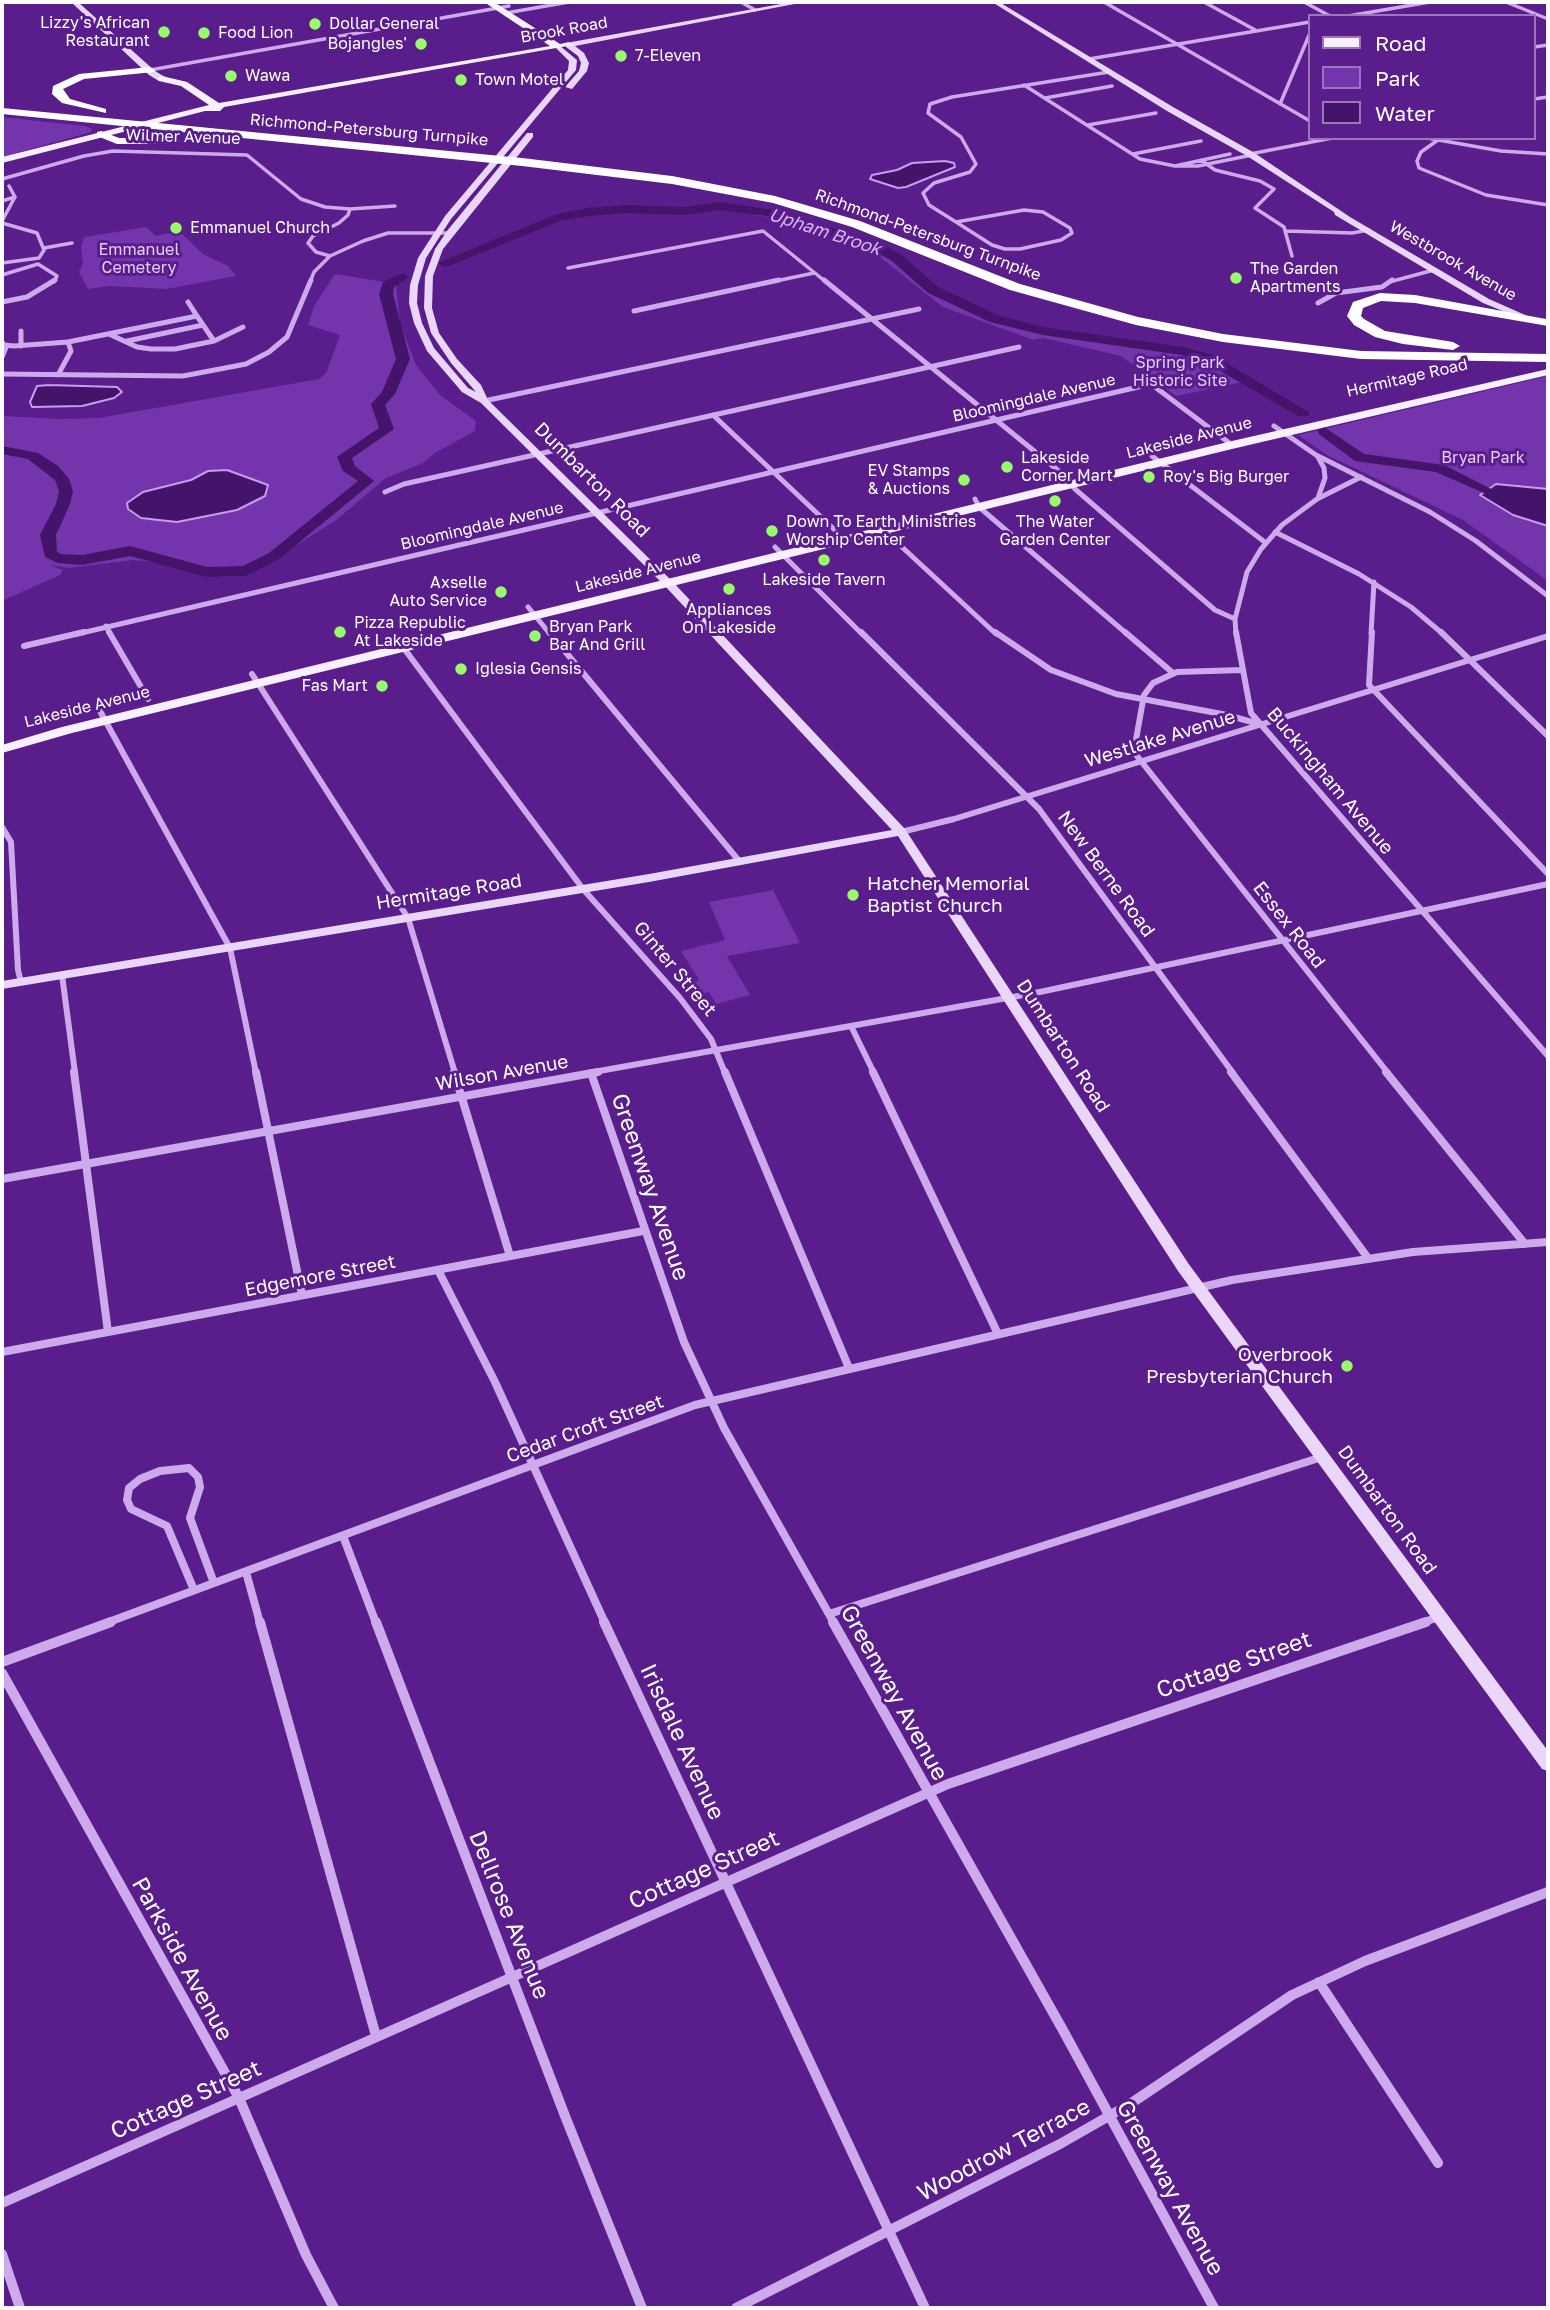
<!DOCTYPE html>
<style>
body{margin:0}
#map{position:relative;width:1550px;height:2310px;overflow:hidden;background:#591d8c;font-family:"Golos Text",sans-serif}
canvas{display:block}
.frame{position:absolute;inset:0;border:4px solid #fff;pointer-events:none}
.legend{position:absolute;left:1308px;top:14px;width:228px;height:126px;box-sizing:border-box;background:#591d8c;border:2px solid #9b77ba;margin:0;padding:9px 12px;list-style:none;font-size:21px;color:#fff}
.legend li{display:flex;align-items:center;gap:14px;height:35px}
.legend b{width:35px;border:2px solid #9b77ba}
</style>
<div id="map">
<canvas width="1550" height="2310"></canvas>
<div class="frame"></div>
<ul class="legend">
<li><b style="height:9px;background:#f9f0ff"></b>Road</li>
<li><b style="height:19px;background:#7334ac"></b>Park</li>
<li><b style="height:19px;background:#44146b"></b>Water</li>
</ul>
</div>
<script>
const g = document.querySelector('canvas').getContext('2d');
g.lineJoin = 'round';
function fill(path, color) { g.fillStyle = color; g.fill(path, 'evenodd'); }
const shape = rows => new Path2D(rows.map(r => 'M' + r).join(''));
function trace(path, color, width, dash) { g.strokeStyle = color; g.lineWidth = width; g.lineCap = dash ? 'butt' : 'round'; g.setLineDash(dash || []); g.stroke(path); }
function label(font, color, halo, rows, align = 'center') {
  g.font = font + ' "Golos Text",sans-serif'; g.lineWidth = 6; g.setLineDash([]); g.textBaseline = 'middle'; g.strokeStyle = halo; g.fillStyle = color; for (const [text, x, y, turn = 0] of rows) {
    g.save(); g.translate(x, y); g.rotate((+turn || 0) * Math.PI / 180); g.textAlign = isNaN(turn) ? turn : align; if (halo) g.strokeText(text, 0, 0); g.fillText(text, 0, 0); g.restore();
  }
}
fill(shape([
 [2,117,85,126,92,129,91,132,2,157],
 [747,210,812,222,868,242,890,252,941,298,993,317,1006,324,1112,342,1185,350,1243,382,1176,396,1121,356,1043,338,1033,340,943,307,858,240,798,221,754,215],
 [146,227,156,236,179,231,203,254,228,266,236,276,167,289,110,286,88,289,79,272,83,263,81,248,84,237],
 [335,274,396,284,400,323,416,365,440,395,476,421,475,431,435,453,423,463,386,478,335,521,248,575,222,577,157,562,133,560,69,568,50,565,63,570,60,575,2,601,2,416,58,419,99,418,319,379,326,373,340,335,308,325,314,306],
 [1548,376,1548,581,1463,520,1327,455,1298,435],
 [773,890,800,943,727,956,750,995,716,1004,709,992,690,996,686,986,699,980,681,951,725,940,709,902]
]), '#7334ac');
const water = shape([
 [945,161,954,163,955,167,906,187,898,188,870,179,872,175,897,170,912,163,945,161],
 [49,385,117,387,122,392,114,398,82,406,32,407,30,402,37,386,49,385],
 [227,470,268,485,265,496,237,510,177,522,141,518,128,509,127,503,143,492,191,480,208,471,227,470],
 [1496,484,1548,489,1548,526,1513,515,1480,495,1496,484]
]);
fill(water, '#44146b');
trace(water, '#c79dee', 2);
fill(shape([
 [719,202,780,211,879,243,902,255,938,287,1000,316,1043,327,1183,347,1213,355,1310,413,1308,416,1298,416,1203,361,1182,355,1043,335,990,322,928,293,892,261,871,249,774,217,719,210,685,215,628,213,587,216,560,221,449,266,444,267,438,263,557,214,587,208,628,205,685,207,719,202],
 [403,273,409,277,394,287,393,294,410,359,395,394,385,405,394,429,352,458,355,466,374,481,279,559,246,576,207,577,130,556,82,565,58,563,45,557,40,535,56,504,59,491,55,480,28,459,2,454,2,446,38,453,58,466,69,479,73,491,70,504,56,535,57,552,61,554,82,555,130,546,207,567,243,566,269,553,358,481,343,471,337,457,379,428,371,404,382,392,396,359,379,294,383,282,403,273],
 [1324,427,1364,454,1444,465,1493,490,1486,494,1436,472,1355,461,1319,434,1317,431,1324,427]
]), '#44146b');
trace(shape([
 [741,2,755,10],
 [1104,2,1310,121],
 [1204,2,1257,31],
 [1304,2,1330,16],
 [1506,2,1548,19],
 [506,13,569,2],
 [1348,16,1430,2],
 [1534,47,1548,45],
 [1089,59,1310,22],
 [150,70,509,6],
 [1024,85,1140,159,1175,166],
 [1045,98,1112,86],
 [1534,99,1548,97],
 [1280,104,1310,33],
 [1088,125,1156,113],
 [1427,138,1501,151,1548,154],
 [1438,140,1421,152,1417,161,1419,168,1486,195,1548,205],
 [1133,154,1201,141],
 [1230,154,1175,166,1198,166,1252,155],
 [1250,154,1332,138],
 [1201,160,1215,170,1260,181,1274,189,1255,208,1284,227,1292,256],
 [2,179,84,156,113,151,247,155,301,199,325,207,350,209,348,215,339,223,313,236,308,243,316,252,330,256],
 [9,186,15,197],
 [2,201,15,197,2,221],
 [350,209,395,206],
 [1024,210,1043,212,1070,228,1072,233,1061,240,1020,249,1005,249,992,245,956,222,1024,210],
 [956,222,929,205,923,193,934,183,970,172,976,164,961,137,928,113,930,104,952,97,1109,72],
 [2,223,37,233,44,250,39,258,2,263],
 [1286,231,1352,233,1369,230],
 [44,248,72,243],
 [568,268,763,231,826,282],
 [2,275,38,264,57,276,54,282],
 [310,282,314,272,330,256,363,241,388,233,450,233],
 [771,282,814,273],
 [1389,282,1434,270]
]), '#cdaaec', 3.5);
trace(shape([
 [824,280,1060,472,1075,489,1215,610,1235,619],
 [2,302,27,297,55,280],
 [188,302,197,316],
 [1318,303,1336,293,1382,287,1392,280],
 [634,311,779,280],
 [21,331,21,346],
 [127,341,203,325],
 [214,341,243,327],
 [2,342,4,345,14,346,68,342,71,351,58,375],
 [68,342,197,316,214,341,175,349,151,349,137,347,109,334],
 [2,357,7,345],
 [2,374,183,376,246,364,269,352,287,337,311,280],
 [484,401,919,309],
 [713,415,837,532],
 [1274,426,1316,455,1430,512,1476,541,1548,596],
 [1152,456,1266,543],
 [1318,457,1324,468,1325,478,1318,498],
 [385,492,404,484,1019,347],
 [975,499,979,507,1127,634],
 [876,523,996,634],
 [1275,532,1359,574,1411,607,1443,634],
 [775,547,862,634],
 [528,607,550,634],
 [106,626,110,634],
 [77,634,1151,384,1232,445],
 [1236,634,1235,619,1247,572,1261,549,1282,525,1317,499,1361,477],
 [1371,634,1374,582]
]), '#cdaaec', 5);
trace(shape([
 [109,632,148,699],
 [549,632,740,862],
 [861,632,1039,809,1233,1073],
 [995,632,1051,670,1116,694,1227,715,1259,724],
 [1125,632,1173,673],
 [1236,632,1251,713,1548,1056],
 [1372,632,1369,685,1548,874],
 [1441,632,1548,736],
 [397,639,583,889,680,998,711,1039,725,1073],
 [24,646,84,632],
 [1242,670,1177,672,1153,683,1144,695,1135,745,1137,756,1388,1073],
 [252,674,408,918,455,1073],
 [100,711,230,948,256,1073],
 [2,827,11,842,18,970,21,982],
 [901,832,954,819,1548,636],
 [62,975,75,1073],
 [851,1026,874,1073],
 [588,1073,1035,993,1548,884]
]), '#cdaaec', 6);
trace(shape([
 [74,1072,108,1332],
 [256,1072,302,1295],
 [454,1072,510,1256],
 [725,1072,849,1368],
 [873,1072,998,1334],
 [1231,1072,1368,1258],
 [1386,1072,1525,1244],
 [591,1073,684,1342,724,1428,834,1623],
 [2,1179,598,1072],
 [438,1270,495,1382,605,1623],
 [2,1352,643,1231],
 [343,1536,376,1623],
 [246,1572,260,1623],
 [194,1590,167,1526,131,1509,127,1500,129,1488,140,1479,160,1471,189,1468,198,1477,200,1487,190,1518,214,1583],
 [829,1614,1322,1457],
 [106,1623,695,1405,1232,1280,1413,1252,1548,1242],
 [1421,1623,1439,1617]
]), '#cdaaec', 8);
trace(shape([
 [260,1622,376,2036],
 [376,1622,565,2116,642,2308],
 [604,1622,925,2308],
 [833,1622,1064,2032,1214,2308],
 [2,1662,111,1622],
 [2,1673,239,2098,306,2255,334,2308],
 [1319,1982,1438,2163],
 [2,2203,948,1784,1426,1622],
 [2,2254,20,2308],
 [736,2308,1060,2144,1130,2104,1292,1995,1365,1961,1548,1892]
]), '#cdaaec', 10);
fill(shape([
 [71,2,78,2,155,71,165,77,165,81,159,81,149,75,71,2],
 [792,2,805,2,575,46,584,53,589,63,587,71,572,89,565,87,579,71,581,63,578,56,566,47,566,43,792,2],
 [992,2,999,2,1173,107,1253,152,1350,217,1489,299,1532,318,1525,320,1483,303,1335,215,1334,212,1247,156,1167,111,992,2],
 [559,45,577,60,576,70,451,219,426,258,418,285,417,303,422,323,434,348,468,388,476,392,451,363,431,333,424,308,425,276,435,249,447,231,527,133,533,133,533,137,443,249,433,276,432,308,439,333,457,359,481,385,488,400,672,581,905,829,1188,1263,1548,1751,1548,1771,1542,1769,1178,1271,898,836,649,882,2,989,2,981,649,874,892,830,664,585,481,403,462,392,427,351,414,323,409,303,410,285,418,258,445,216,568,70,569,61,555,47,559,45]
]), '#e9d6f9');
fill(shape([
 [484,2,494,2,560,44,569,42,573,45,224,107,220,111,205,111,2,163,2,157,209,105,181,86,159,81,157,79,162,76,187,82,219,103,550,46,484,2],
 [1548,369,1548,375,1232,449,72,733,2,753,2,745,62,727,1232,441,1548,369]
]), '#f9f0ff');
fill(shape([
 [150,67,155,70,154,72,84,79,63,89,70,99,106,109,106,113,62,103,52,94,53,86,79,74,150,67],
 [2,108,522,158,672,176,775,196,860,221,1020,284,1138,317,1223,334,1361,351,1548,354,1548,362,1361,359,1223,342,1136,325,1010,290,852,227,773,203,672,184,522,166,2,114,2,108],
 [101,131,119,138,174,138,180,141,174,144,117,144,97,136,97,132,101,131],
 [1380,293,1415,295,1546,319,1548,326,1415,303,1381,301,1363,308,1361,316,1364,319,1385,331,1453,342,1460,346,1453,350,1403,344,1375,337,1354,325,1347,316,1353,302,1380,293]
]), '#fff');
for (const [x, y, r, color] of [
 [315,24,7,"#96fc69"],
 [164,32,7,"#96fc69"],
 [204,33,7,"#96fc69"],
 [421,44,7,"#96fc69"],
 [621,56,7,"#96fc69"],
 [231,76,7,"#96fc69"],
 [461,80,7,"#96fc69"],
 [176,228,7,"#96fc69"],
 [1236,278,7,"#96fc69"],
 [1007,467,7,"#96fc69"],
 [1149,477,7,"#96fc69"],
 [964,480,7,"#96fc69"],
 [1055,501,7,"#96fc69"],
 [772,531,7,"#96fc69"],
 [824,560,7,"#96fc69"],
 [729,589,7,"#96fc69"],
 [501,592,7,"#96fc69"],
 [340,632,7,"#96fc69"],
 [535,636,7,"#96fc69"],
 [461,669,7,"#96fc69"],
 [382,686,7,"#96fc69"],
 [853,895,7,"#96fc69"],
 [1347,1366,7,"#96fc69"]
]) { const dot = new Path2D(); dot.arc(x, y, r, 0, 2 * Math.PI); g.fillStyle = color; g.fill(dot); trace(dot, '#591d8c', 2.5); }
label('16px', '#fff', '#591d8c', [
 ["Lizzy's African",150,23,"right"],
 ["Restaurant",150,41,"right"],
 ["Dollar General",329,24],
 ["Food Lion",218,33],
 ["Bojangles'",407,44,"right"],
 ["7-Eleven",635,56],
 ["Wawa",245,76],
 ["Town Motel",475,80],
 ["Emmanuel Church",190,228],
 ["The Garden",1250,269],
 ["Apartments",1250,287],
 ["Lakeside",1021,458],
 ["Corner Mart",1021,476],
 ["EV Stamps",950,471,"right"],
 ["& Auctions",950,489,"right"],
 ["Roy's Big Burger",1163,477],
 ["Down To Earth Ministries",786,522],
 ["Worship Center",786,540],
 ["The Water",1055,522,"center"],
 ["Garden Center",1055,540,"center"],
 ["Lakeside Tavern",824,580,"center"],
 ["Axselle",487,583,"right"],
 ["Auto Service",487,601,"right"],
 ["Appliances",729,610,"center"],
 ["On Lakeside",729,628,"center"],
 ["Pizza Republic",354,623],
 ["At Lakeside",354,641],
 ["Bryan Park",549,627],
 ["Bar And Grill",549,645],
 ["Iglesia Gensis",475,669],
 ["Fas Mart",368,686,"right"]
], 'left');
label('16px', '#fff', '#591d8c', [
 ["Brook Road",564,30,-10],
 ["Richmond-Petersburg Turnpike",369,130,5],
 ["Wilmer Avenue",183,137,2],
 ["Richmond-Petersburg Turnpike",928,235,20],
 ["Westbrook Avenue",1453,261,30],
 ["Hermitage Road",1407,378,-13],
 ["Bloomingdale Avenue",1034,398,-13],
 ["Lakeside Avenue",1189,438,-14],
 ["Bloomingdale Avenue",482,526,-13],
 ["Lakeside Avenue",638,572,-14],
 ["Lakeside Avenue",87,707,-14]
]);
label('16px', '#e5cff9', '#591d8c', [
 ["Emmanuel",139,250],
 ["Cemetery",139,268],
 ["Spring Park",1180,363],
 ["Historic Site",1180,381],
 ["Bryan Park",1483,458]
]);
label('italic 18px', '#d6b6f4', '#591d8c', [
 ["Upham Brook",825,232,18]
]);
label('19px', '#fff', '#591d8c', [
 ["Dumbarton Road",592,480,45],
 ["Westlake Avenue",1160,739,-17],
 ["Buckingham Avenue",1330,781,50],
 ["New Berne Road",1106,874,54],
 ["Hermitage Road",449,892,-9],
 ["Essex Road",1289,925,52],
 ["Ginter Street",675,969,50],
 ["Dumbarton Road",1063,1046,57],
 ["Wilson Avenue",502,1073,-10],
 ["Edgemore Street",320,1276,-11],
 ["Cedar Croft Street",585,1429,-20],
 ["Dumbarton Road",1387,1510,54]
]);
label('19px', '#fff', '#591d8c', [
 ["Hatcher Memorial",867,884],
 ["Baptist Church",867,906],
 ["Overbrook",1333,1355,"right"],
 ["Presbyterian Church",1333,1377,"right"]
], 'left');
label('23px', '#fff', '#591d8c', [
 ["Greenway Avenue",650,1187,71],
 ["Cottage Street",1234,1665,-19],
 ["Greenway Avenue",894,1693,61],
 ["Irisdale Avenue",682,1742,65],
 ["Cottage Street",704,1870,-24],
 ["Dellrose Avenue",509,1915,68],
 ["Parkside Avenue",182,1959,61],
 ["Cottage Street",186,2100,-24],
 ["Woodrow Terrace",1004,2150,-28],
 ["Greenway Avenue",1170,2188,61]
]);
</script>
